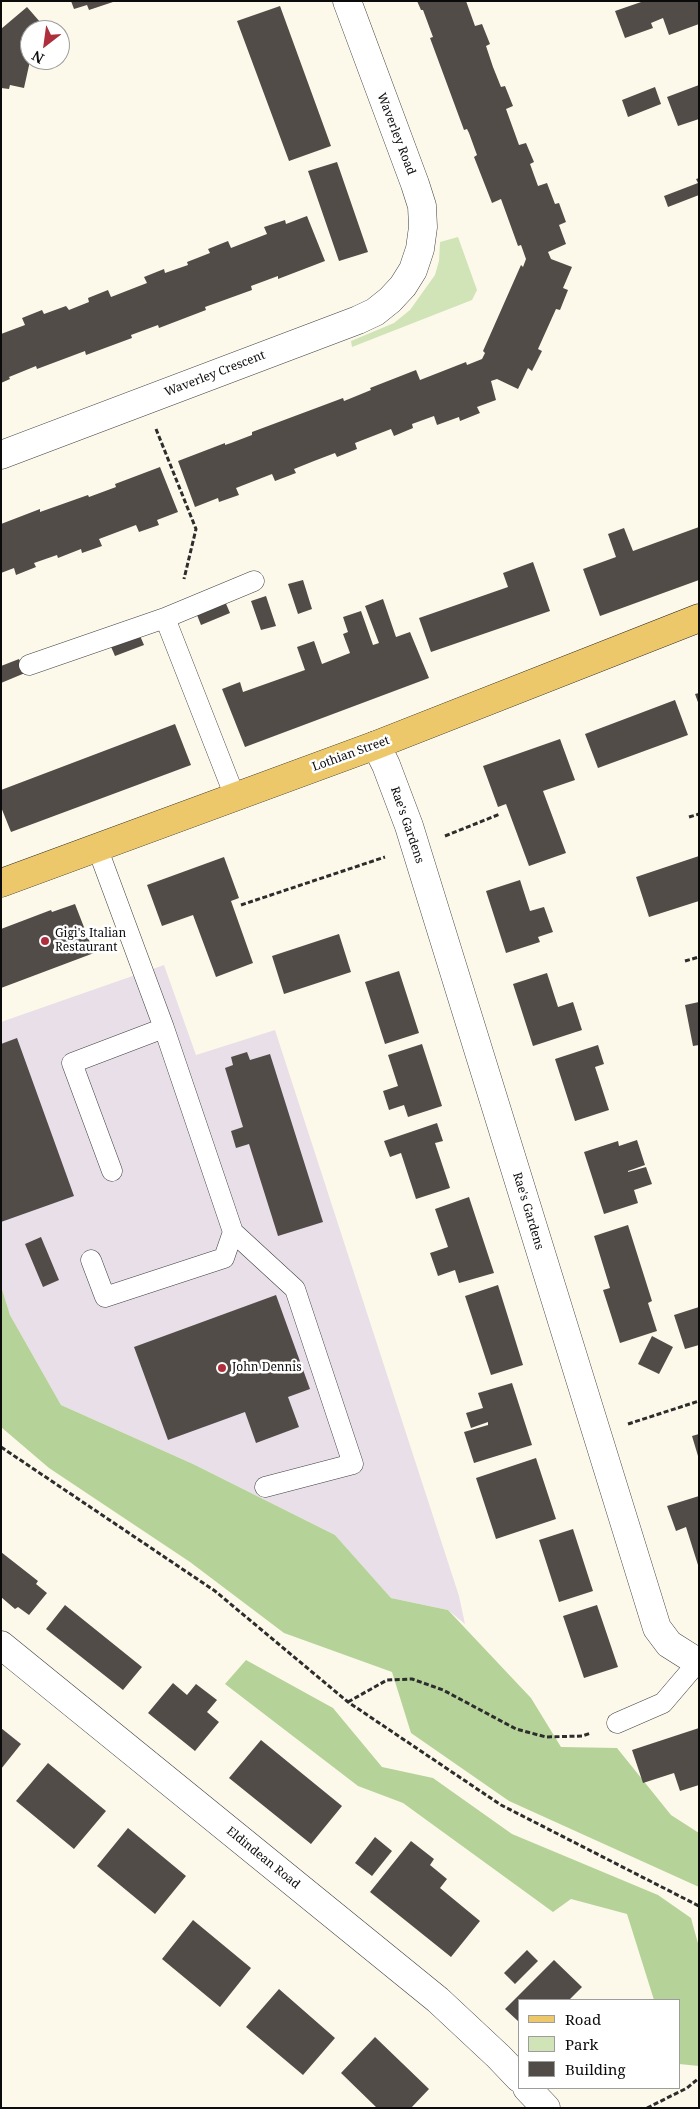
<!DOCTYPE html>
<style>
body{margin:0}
#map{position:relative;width:700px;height:2109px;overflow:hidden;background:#fdf9ea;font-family:"Noto Serif",serif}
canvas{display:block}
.frame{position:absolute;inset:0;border:2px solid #0b0b0b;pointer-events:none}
.legend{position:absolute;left:518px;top:1999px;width:162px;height:90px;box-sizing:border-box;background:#fff;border:1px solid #9d9d9d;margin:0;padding:6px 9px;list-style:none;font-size:15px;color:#0b0b0b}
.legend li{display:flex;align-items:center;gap:10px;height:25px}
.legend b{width:25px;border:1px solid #9d9d9d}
.north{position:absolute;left:20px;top:20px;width:50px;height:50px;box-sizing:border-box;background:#fff;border:1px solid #9d9d9d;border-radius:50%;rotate:210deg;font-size:14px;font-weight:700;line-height:20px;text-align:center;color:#0b0b0b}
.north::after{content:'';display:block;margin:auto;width:18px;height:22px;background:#ae2f3b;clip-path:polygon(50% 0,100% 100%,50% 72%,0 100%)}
</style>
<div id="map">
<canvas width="700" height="2109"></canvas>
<div class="frame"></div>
<ul class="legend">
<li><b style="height:6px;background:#edc86b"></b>Road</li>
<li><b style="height:14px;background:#d0e4b7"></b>Park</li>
<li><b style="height:14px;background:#524c48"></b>Building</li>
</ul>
<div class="north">N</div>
</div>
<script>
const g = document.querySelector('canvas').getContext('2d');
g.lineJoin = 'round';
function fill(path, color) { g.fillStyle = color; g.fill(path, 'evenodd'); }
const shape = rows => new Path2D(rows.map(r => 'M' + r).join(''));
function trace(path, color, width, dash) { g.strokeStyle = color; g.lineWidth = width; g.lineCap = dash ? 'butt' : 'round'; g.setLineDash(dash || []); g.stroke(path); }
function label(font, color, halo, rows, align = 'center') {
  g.font = font + ' "Noto Serif",serif'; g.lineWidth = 5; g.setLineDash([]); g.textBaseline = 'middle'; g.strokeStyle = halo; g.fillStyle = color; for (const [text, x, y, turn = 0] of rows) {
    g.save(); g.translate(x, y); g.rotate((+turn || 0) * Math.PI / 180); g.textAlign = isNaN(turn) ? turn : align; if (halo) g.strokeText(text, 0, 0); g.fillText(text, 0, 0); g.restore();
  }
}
fill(shape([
 [164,965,196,1055,275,1030,459,1596,465,1624,448,1610,391,1598,335,1535,193,1464,61,1405,10,1315,1,1286,1,1022]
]), '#e8dfe9');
fill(shape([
 [458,237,477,290,472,300,352,347,351,341,394,323,410,310,435,275,439,261,440,242]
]), '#d0e4b7');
fill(shape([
 [1,1286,10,1315,61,1405,193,1464,335,1535,391,1598,448,1610,531,1698,561,1747,617,1748,671,1815,699,1833,699,1887,509,1801,411,1733,392,1672,284,1633,190,1562,49,1468,1,1427],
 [246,1660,333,1708,382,1767,433,1778,512,1834,658,1895,691,1918,699,1947,699,2066,679,2064,679,2000,654,2000,627,1914,571,1899,553,1912,403,1803,358,1786,225,1684]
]), '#b5d398');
fill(shape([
 [71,1,113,1,113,2,89,10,87,5,74,9],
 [417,1,466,1,475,26,482,24,490,44,486,46,493,67,501,87,505,86,513,106,506,109,519,145,526,143,534,162,530,164,538,186,547,183,555,204,559,203,566,222,559,225,566,244,548,252,551,259,572,267,563,288,568,290,560,310,556,309,538,349,542,351,532,371,528,368,518,389,497,379,491,381,496,400,477,407,480,413,460,421,459,417,437,425,434,416,412,424,413,428,394,436,391,429,355,443,357,449,337,457,335,453,314,461,294,469,296,473,275,481,272,474,236,488,239,495,219,502,218,498,195,507,178,461,225,443,225,445,231,443,252,435,252,432,343,398,344,401,349,399,371,390,370,388,416,370,420,380,466,362,467,365,482,359,485,353,483,351,521,265,523,267,526,259,521,245,518,246,501,199,492,203,474,157,477,155,469,133,467,129,464,130,430,38,433,37,423,10,421,10],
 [644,1,699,1,699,24,669,35,663,18,651,23,653,28,625,38,615,11],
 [280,6,331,146,289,161,237,21],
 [27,7,47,30,30,30,30,61,24,88,10,85,9,89,1,88,1,29],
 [699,85,699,119,678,126,667,97],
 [655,87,661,104,628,117,622,100],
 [337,162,368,252,339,261,308,171],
 [699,178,699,195,668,207,664,196,698,183,696,179],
 [307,216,325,261,278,279,278,276,251,286,252,290,205,307,206,310,159,328,158,325,131,335,132,338,86,355,85,351,37,369,36,366,9,377,10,379,1,383,1,334,25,325,22,318,42,310,44,314,66,306,69,310,89,302,88,298,108,290,111,297,147,283,144,277,164,269,165,273,188,265,187,262,210,253,208,249,228,241,231,248,267,234,264,227,285,220,286,224],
 [160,467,178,512,157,520,159,525,139,532,136,525,99,539,102,546,82,553,81,549,58,558,57,555,34,563,36,567,16,575,14,568,1,573,1,524,40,509,40,512,88,495,89,497,116,487,115,484],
 [699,527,699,580,600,616,583,569,616,557,608,534,624,528,633,551],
 [533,562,550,611,431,652,419,618,508,587,503,573],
 [303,580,312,609,298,614,288,584],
 [266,596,276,626,261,630,251,601],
 [224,599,230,613,201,625,195,610],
 [383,599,396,637,410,632,429,678,245,747,222,689,240,682,243,692,305,670,297,647,314,641,322,664,350,653,343,634,348,632,343,617,361,611,373,645,379,643,365,606],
 [138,631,144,645,115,656,109,642],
 [19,659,25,673,1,683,1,666],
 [699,693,699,705,695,694],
 [675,700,688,735,598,768,585,734],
 [175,724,191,765,11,832,1,807,1,790],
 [560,739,575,780,543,791,566,853,529,866,506,804,498,807,483,766],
 [699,856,699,901,649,917,636,877],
 [224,857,239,898,231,901,253,963,216,977,193,915,162,926,147,885],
 [520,880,530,911,544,907,553,932,538,937,540,942,506,953,486,891],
 [75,904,94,953,1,988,1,929,51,910,52,912],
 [339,934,351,972,284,994,272,956],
 [399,971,419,1033,385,1044,365,982],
 [547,973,558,1007,573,1002,582,1030,533,1046,513,984],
 [699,1002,699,1045,693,1046,685,1005],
 [17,1038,74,1196,1,1222,1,1044],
 [422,1044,442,1106,408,1117,404,1105,389,1110,383,1091,398,1086,388,1055],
 [598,1045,604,1064,595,1067,609,1110,575,1121,555,1059],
 [247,1052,250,1060,270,1054,323,1222,278,1236,249,1144,236,1148,231,1131,243,1127,225,1068,233,1065,231,1057],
 [437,1123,443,1141,435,1143,450,1188,416,1199,401,1153,390,1157,384,1141],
 [637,1140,645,1165,628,1171,628,1172,646,1167,652,1184,634,1190,638,1203,604,1214,584,1152,618,1141,619,1146],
 [469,1197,494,1273,459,1283,455,1270,438,1276,430,1253,448,1247,435,1209],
 [628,1225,652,1301,648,1303,657,1331,620,1343,603,1290,610,1288,594,1236],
 [41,1237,59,1280,43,1287,25,1244],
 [498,1285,523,1365,491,1375,465,1296],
 [276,1295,310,1389,288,1397,299,1427,256,1443,245,1412,168,1440,134,1347],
 [699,1307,699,1345,685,1349,674,1315],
 [652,1336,673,1347,659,1374,638,1364],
 [512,1383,532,1445,474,1463,464,1432,488,1425,488,1422,471,1428,466,1413,483,1408,478,1393],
 [699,1434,699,1456,698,1456,692,1436],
 [536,1458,556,1519,496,1539,476,1478],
 [699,1496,699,1564,698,1565,686,1527,676,1531,667,1506],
 [573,1529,593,1591,559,1602,539,1540],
 [1,1552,38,1581,36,1584,47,1593,29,1615,18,1607,15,1609,1,1597],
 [65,1605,142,1667,123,1690,46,1629],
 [597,1605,618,1667,584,1678,563,1616],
 [173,1683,187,1695,196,1684,217,1700,207,1712,219,1722,195,1751,148,1713],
 [1,1728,21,1744,1,1769],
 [699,1728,699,1785,680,1791,674,1773,643,1783,632,1750],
 [261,1740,342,1806,311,1844,229,1778],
 [48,1763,106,1811,74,1849,16,1801],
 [128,1828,186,1876,155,1914,97,1866],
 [375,1837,392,1851,372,1876,355,1863],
 [411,1841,434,1859,430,1865,447,1879,440,1888,480,1921,451,1957,370,1892],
 [193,1920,251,1968,220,2007,162,1959],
 [527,1950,538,1961,515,1984,504,1973],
 [554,1960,582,1987,569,2000,519,2000,519,2022,505,2009],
 [279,1989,335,2038,303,2075,246,2027],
 [375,2037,429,2089,411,2108,377,2108,341,2073]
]), '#524c48');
const service = shape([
 [165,618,235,797],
 [29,665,165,618,254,581],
 [97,847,164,1028,233,1232,295,1289,353,1464,265,1487],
 [112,1171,72,1063,164,1028],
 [91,1260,105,1297,224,1258,233,1232],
 [617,1723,663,1703,698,1662]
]);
const minor = shape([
 [1,455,358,320,375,312,390,300,403,286,413,270,420,249,423,227,422,206,415,184,347,1],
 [376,745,386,765,409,826,657,1628,669,1644,699,1663],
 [1,1645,438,2000,499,2057,519,2078],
 [527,2088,546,2108]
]);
const primary = shape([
 [1,883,376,745,699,618]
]);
trace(service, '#3e3e3e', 21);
trace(minor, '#3e3e3e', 29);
trace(primary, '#1c1c1c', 29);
trace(shape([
 [156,429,196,529,184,579],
 [689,817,699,814],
 [445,836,500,814],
 [241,905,385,857],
 [685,961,699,957],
 [628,1424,699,1401],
 [1,1447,215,1591,348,1702,501,1805,699,1906],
 [348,1702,387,1680,412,1679,443,1690,516,1729,546,1737,582,1736,591,1733],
 [647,2108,687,2088,699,2078]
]), '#2d2d2d', 3, [5, 2.5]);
trace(service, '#fff', 20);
trace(minor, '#fff', 28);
trace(primary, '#edc86b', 28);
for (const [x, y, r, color] of [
 [45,941,5,"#ae2f3b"],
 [222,1368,5,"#ae2f3b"]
]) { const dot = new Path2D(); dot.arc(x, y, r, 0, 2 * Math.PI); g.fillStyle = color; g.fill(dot); trace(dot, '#fff', 2); }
label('12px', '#0b0b0b', '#fff', [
 ["Waverley Road",396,134,69],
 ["Waverley Crescent",215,374,-21],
 ["Lothian Street",351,754,-20],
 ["Rae's Gardens",407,825,71],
 ["Rae's Gardens",528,1211,73],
 ["Eldindean Road",263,1858,39]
]);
label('12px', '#0b0b0b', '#fff', [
 ["Gigi's Italian",55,934],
 ["Restaurant",55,948],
 ["John Dennis",232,1368]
], 'left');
</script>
